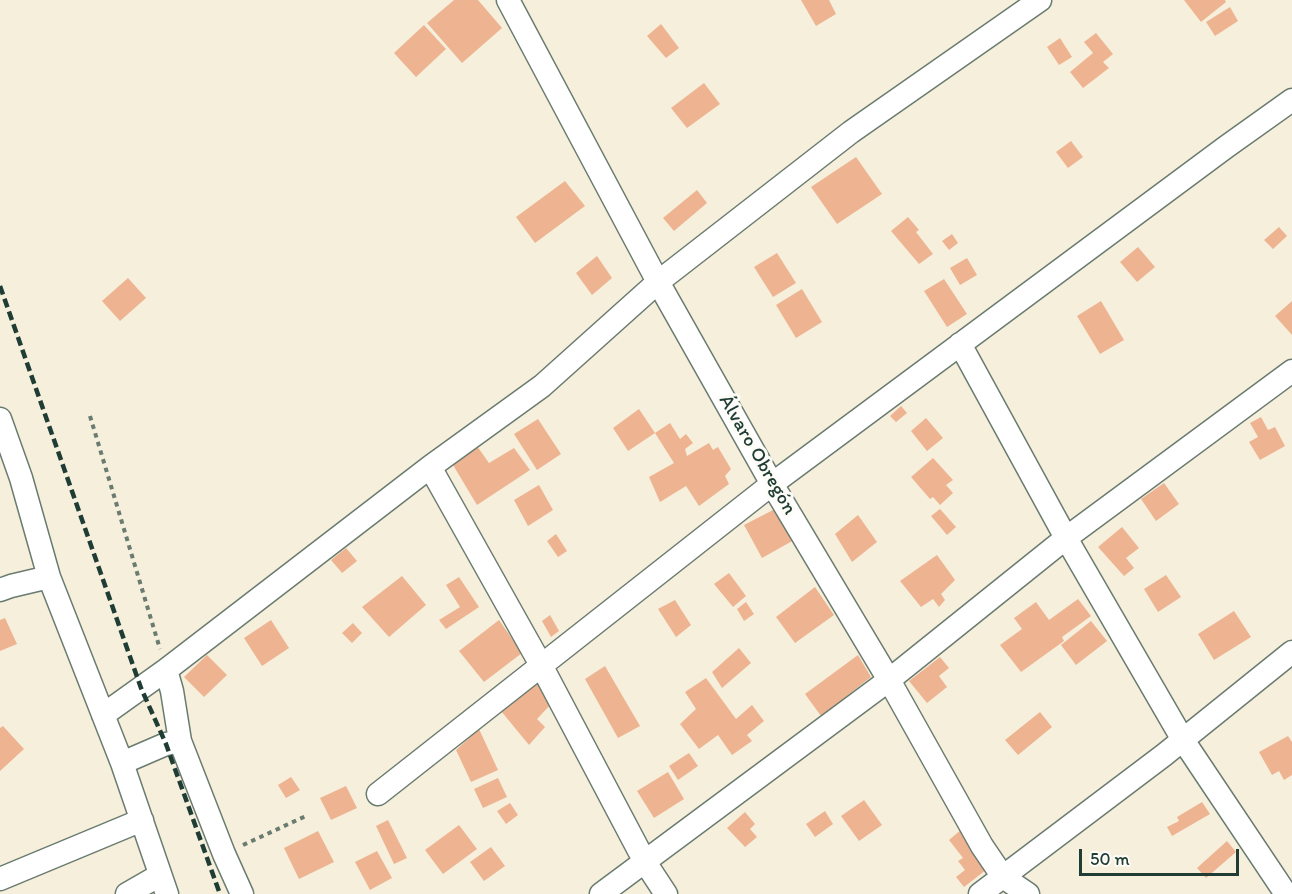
<!DOCTYPE html>
<meta charset="utf-8">
<style>
body{margin:0}
#map{position:relative;width:1292px;height:894px;overflow:hidden;background:#f5efdc;font-family:Itim,sans-serif}
canvas{display:block}
.scale{position:absolute;left:1079px;top:849px;width:160px;height:27px;box-sizing:border-box;border:3px solid #1f3d34;border-top:0;padding-left:8px;font-size:18px;line-height:21px;white-space:nowrap;color:#1f3d34;-webkit-text-stroke:4px #fdfcf7;paint-order:stroke}
</style>
<div id="map">
<canvas width="1292" height="894"></canvas>
<div class="scale">50 m</div>
</div>
<script>
const g = document.querySelector('canvas').getContext('2d');
g.lineJoin = 'round';
function fill(path, color) { g.fillStyle = color; g.fill(path, 'evenodd'); }
const shape = rows => new Path2D(rows.map(r => 'M' + r).join(''));
function trace(path, color, width, dash) { g.strokeStyle = color; g.lineWidth = width; g.lineCap = dash ? 'butt' : 'round'; g.setLineDash(dash || []); g.stroke(path); }
function label(font, color, halo, rows, align = 'center') {
  g.font = font + ' Itim,sans-serif'; g.lineWidth = 6; g.setLineDash([]); g.textBaseline = 'middle'; g.strokeStyle = halo; g.fillStyle = color; for (const [text, x, y, turn = 0] of rows) {
    g.save(); g.translate(x, y); g.rotate((+turn || 0) * Math.PI / 180); g.textAlign = isNaN(turn) ? turn : align; if (halo) g.strokeText(text, 0, 0); g.fillText(text, 0, 0); g.restore();
  }
}
fill(shape([
 [454,0,478,0,502,28,462,63,427,23],
 [801,0,829,0,836,14,816,26],
 [1184,0,1225,0,1226,2,1201,22],
 [1230,7,1238,21,1215,36,1206,22],
 [661,24,679,48,666,58,647,36],
 [424,25,446,49,416,77,394,53],
 [1096,33,1113,54,1103,62,1109,68,1083,88,1070,72,1093,53,1084,42],
 [1060,38,1072,57,1059,65,1047,47],
 [704,83,720,104,687,128,671,108],
 [1071,141,1083,157,1068,168,1056,152],
 [856,157,882,194,837,224,811,187],
 [565,181,585,206,535,243,516,217],
 [697,190,707,203,674,231,663,218],
 [908,217,919,230,916,232,933,254,919,264,891,231],
 [1279,227,1287,236,1273,249,1264,240],
 [952,234,958,243,949,250,942,241],
 [1138,247,1155,267,1137,282,1120,262],
 [777,253,796,283,773,297,754,267],
 [597,256,612,278,592,295,576,273],
 [967,258,977,275,960,285,950,268],
 [128,278,146,298,120,321,102,301],
 [944,279,967,314,947,327,924,291],
 [802,289,822,322,796,338,776,305],
 [1101,301,1124,340,1100,354,1077,316],
 [1292,301,1292,335,1275,316],
 [901,406,907,413,896,422,890,416],
 [639,409,655,433,670,423,680,439,686,434,693,443,685,449,687,456,709,443,713,450,718,447,731,469,725,476,729,484,699,506,686,486,660,502,649,477,674,463,655,433,628,451,613,428],
 [1261,417,1268,430,1275,427,1285,446,1260,460,1249,442,1258,437,1250,423],
 [926,418,943,438,927,451,911,431],
 [538,419,561,454,537,470,514,434],
 [477,446,489,463,514,448,530,470,477,505,453,465],
 [933,458,953,480,946,485,953,493,940,505,933,497,930,499,911,477],
 [1164,483,1179,504,1156,521,1141,499],
 [539,485,553,510,528,526,514,500],
 [775,509,794,540,762,558,744,525],
 [940,509,956,527,947,535,931,516],
 [858,515,877,542,852,562,835,534],
 [1122,527,1139,548,1126,558,1134,568,1124,576,1098,547],
 [556,534,567,551,558,557,547,541],
 [346,548,357,561,342,573,331,560],
 [937,555,955,580,941,594,945,600,939,607,933,599,921,607,900,581],
 [729,573,746,596,733,607,714,584],
 [1166,575,1181,597,1158,612,1144,589],
 [402,576,426,605,389,637,362,607],
 [459,577,479,607,446,629,439,620,460,607,446,585],
 [815,587,834,615,795,643,776,617],
 [1078,599,1091,616,1062,637,1064,641,1021,672,1000,645,1022,629,1014,618,1036,602,1049,620],
 [675,600,691,625,676,637,658,609],
 [746,602,754,614,744,621,737,609],
 [1234,611,1251,637,1214,660,1198,634],
 [550,615,559,631,551,637,542,621],
 [5,618,17,644,0,651,0,620],
 [271,620,289,648,262,666,244,638],
 [499,620,522,653,484,682,459,651],
 [1091,621,1107,641,1076,665,1061,645],
 [353,623,362,633,352,643,342,633],
 [739,648,751,663,722,688,712,672],
 [207,655,227,675,204,697,184,677],
 [858,655,871,677,821,716,805,694],
 [940,657,949,668,939,676,947,687,927,703,909,681],
 [605,666,640,726,618,738,585,679],
 [706,678,736,719,752,705,764,721,747,735,752,741,732,755,718,735,699,749,680,724,696,709,685,692],
 [537,682,553,702,537,719,545,727,529,745,501,711],
 [1040,712,1052,727,1018,755,1005,740],
 [3,726,24,749,0,771,0,728],
 [479,729,498,770,471,782,456,750],
 [1288,736,1292,742,1292,775,1284,780,1279,771,1272,775,1259,752],
 [689,753,698,766,678,780,669,766],
 [668,772,684,799,654,818,637,791],
 [291,777,300,790,286,798,278,785],
 [498,778,507,797,483,808,474,789],
 [346,786,357,808,331,820,320,798],
 [864,800,882,825,859,841,841,816],
 [1202,802,1210,814,1172,836,1167,827,1179,821,1177,817],
 [510,803,518,815,506,824,497,811],
 [825,811,833,824,815,837,806,824],
 [745,812,755,824,750,829,757,837,745,847,727,828],
 [388,820,407,858,394,864,376,826],
 [459,825,477,849,443,874,425,850],
 [962,829,991,866,964,887,956,877,965,870,958,861,963,858,949,840],
 [318,831,334,862,299,879,284,848],
 [1227,841,1236,852,1206,878,1197,868],
 [491,847,505,866,484,881,470,862],
 [377,851,392,878,370,890,355,862]
]), '#eeb492');
const minor = shape([
 [508,0,658,282,772,484,889,680,982,846,1003,877,1028,894],
 [960,344,1066,538,1183,740,1286,894],
 [0,419,21,478,49,577,122,763,167,894],
 [430,467,542,386,658,282,851,132,1040,0],
 [0,590,11,586,49,577],
 [103,715,166,670],
 [122,763,166,744,180,741],
 [378,794,772,484,1226,147,1292,100],
 [0,879,142,820],
 [127,894,160,875],
 [242,894,224,854,180,741,172,691,166,670,430,467,541,665,645,862,666,894],
 [601,894,889,680,1066,538,1292,371],
 [980,894,1164,755,1292,652]
]);
trace(minor, '#6a7b6f', 25);
trace(shape([
 [90,416,160,649],
 [243,845,306,816]
]), '#6a7b6f', 4, [4.5, 4.5]);
trace(minor, '#fff', 22);
trace(shape([
 [0,286,141,688,166,744,220,894]
]), '#1f3d34', 4.5, [9, 4.5]);
label('20px', '#1f3d34', '#fdfcf7', [
 ["Álvaro Obregón",757,455,60]
]);
</script>
